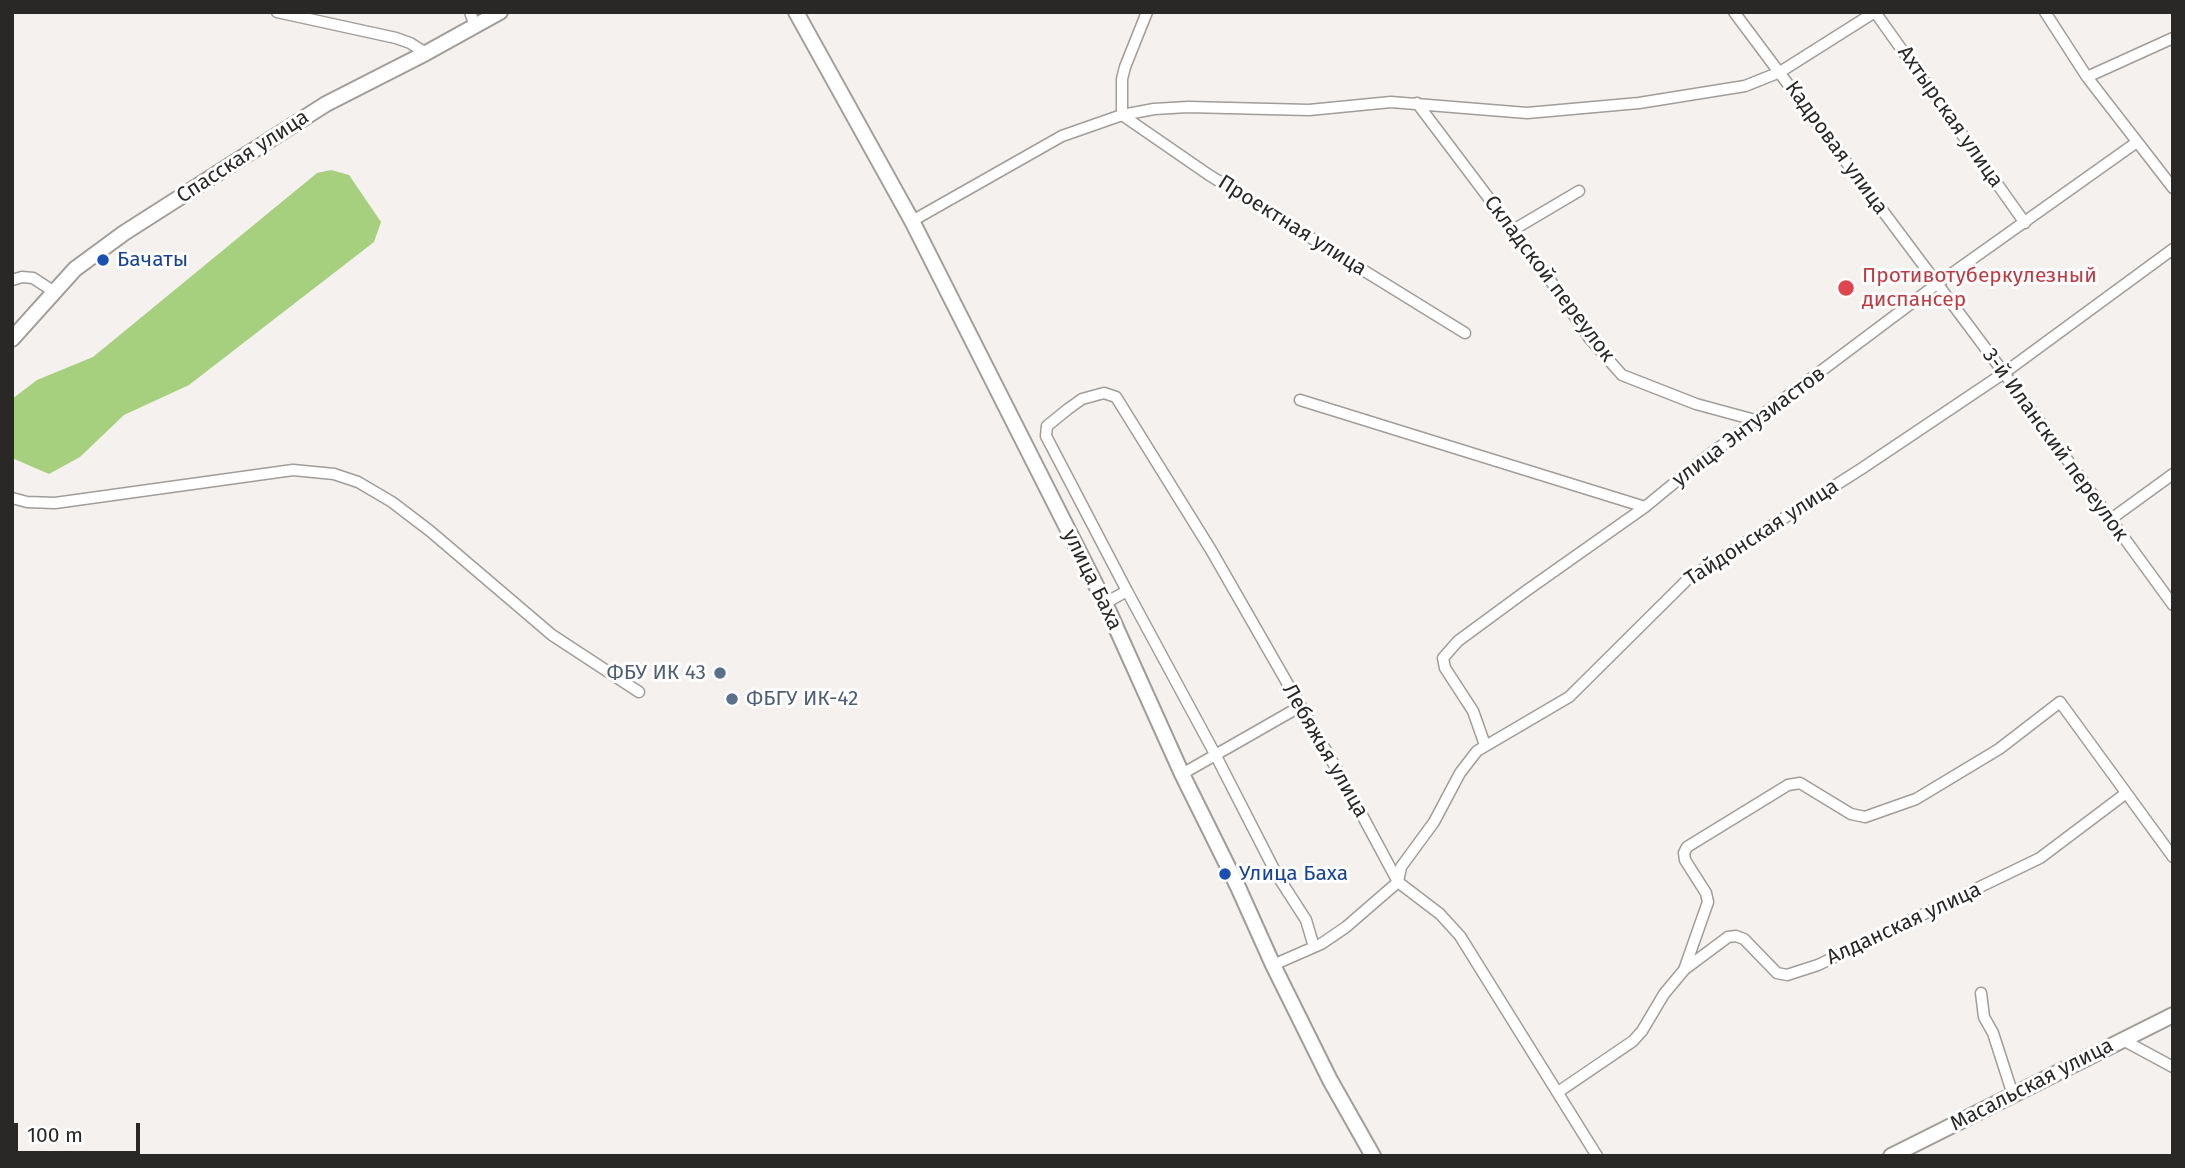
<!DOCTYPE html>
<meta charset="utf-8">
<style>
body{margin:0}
#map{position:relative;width:2185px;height:1168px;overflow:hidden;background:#f4f1ee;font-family:"Fira Sans",sans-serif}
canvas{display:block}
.frame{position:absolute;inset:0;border:14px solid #292827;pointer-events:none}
.scale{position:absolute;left:14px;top:1123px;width:126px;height:32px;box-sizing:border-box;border:4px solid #292827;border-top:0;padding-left:9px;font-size:21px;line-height:24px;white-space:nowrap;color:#292827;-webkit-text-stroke:5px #fff;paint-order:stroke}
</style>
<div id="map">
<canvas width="2185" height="1168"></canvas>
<div class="frame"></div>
<div class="scale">100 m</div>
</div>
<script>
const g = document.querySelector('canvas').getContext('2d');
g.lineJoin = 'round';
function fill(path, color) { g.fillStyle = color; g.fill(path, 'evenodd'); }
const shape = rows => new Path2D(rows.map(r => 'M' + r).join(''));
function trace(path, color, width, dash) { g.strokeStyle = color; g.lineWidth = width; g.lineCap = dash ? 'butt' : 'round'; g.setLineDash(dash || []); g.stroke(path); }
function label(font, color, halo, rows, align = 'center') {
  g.font = font + ' "Fira Sans",sans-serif'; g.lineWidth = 6; g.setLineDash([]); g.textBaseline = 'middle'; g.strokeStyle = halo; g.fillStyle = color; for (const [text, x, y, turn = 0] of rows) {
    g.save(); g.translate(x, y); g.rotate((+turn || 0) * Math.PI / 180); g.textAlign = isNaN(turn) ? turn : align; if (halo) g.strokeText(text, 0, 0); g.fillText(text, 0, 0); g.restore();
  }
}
fill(shape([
 [331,170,349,175,381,222,374,242,189,385,124,415,80,457,49,474,12,458,12,399,37,380,93,357,317,173]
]), '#a6d07e');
const street = shape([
 [277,12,396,38,410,43,426,53],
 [470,12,475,26],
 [1147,12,1125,67,1122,79,1122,115,1209,175,1465,333],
 [1734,12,2004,373,2173,605],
 [1875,12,2025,223],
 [2045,12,2087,77,2173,188],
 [2087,77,2173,38],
 [1417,103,1546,274,1590,339,1622,375,1696,404,1755,420],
 [912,221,1062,136,1122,115,1154,109,1188,107,1309,110,1391,102,1527,113,1639,103,1745,86,1780,72,1875,12],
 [1513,230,1579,191],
 [12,280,22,277,33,278,53,291],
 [1300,400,1645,507],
 [12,498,27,502,55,503,293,470,334,474,358,482,392,502,430,531,552,635,639,692],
 [2111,519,2173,474],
 [1127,591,1215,754,1277,875,1306,920,1314,947],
 [1105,603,1127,591,1046,436,1047,426,1068,409,1082,399,1104,393,1116,397,1211,550,1348,789,1398,882,1440,914,1460,936,1597,1156],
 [1485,745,1473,711,1445,668,1443,658,1458,641,1526,591,1645,507,1701,461,1937,284,2137,142],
 [1182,774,1301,706],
 [1273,965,1321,944,1346,927,1398,882,1401,867,1434,822,1460,773,1477,751,1569,697,1688,579,1861,469,2004,373,2173,249],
 [1685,969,1728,937,1736,936,1744,939,1777,973,1787,975,1818,965,2040,858,2125,794],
 [1981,993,1984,1017,1993,1033,2013,1095],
 [2123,1040,2173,1067],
 [1558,1092,1633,1041,1642,1031,1664,994,1684,970,1708,902,1706,893,1685,860,1684,853,1687,847,1788,785,1800,783,1851,814,1865,817,1916,799,1999,749,2060,702,2173,857]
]);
const secondary = shape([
 [796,12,912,221,1105,603,1182,774,1238,887,1273,965,1330,1080,1373,1156],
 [12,339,75,269,124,233,326,104,426,53,500,12],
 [1891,1156,2173,1015]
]);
trace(street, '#a09d9a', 13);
trace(secondary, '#a09d9a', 18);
trace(street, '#fff', 10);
trace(secondary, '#fff', 14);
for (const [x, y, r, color] of [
 [103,260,7,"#1a4fb4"],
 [1846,288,9,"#e0444e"],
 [720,673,7,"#5c6f8a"],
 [732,699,7,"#5c6f8a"],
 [1225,874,7,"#1a4fb4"]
]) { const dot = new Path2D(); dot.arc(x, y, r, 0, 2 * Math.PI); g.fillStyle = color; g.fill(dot); trace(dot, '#fff', 2.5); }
label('21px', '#292827', '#fff', [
 ["Ахтырская улица",1950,117,55],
 ["Кадровая улица",1836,148,54],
 ["Спасская улица",243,157,-33],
 ["Проектная улица",1292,226,32],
 ["Складской переулок",1549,279,53],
 ["улица Энтузиастов",1749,427,-37],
 ["3-й Иланский переулок",2055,445,54],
 ["Тайдонская улица",1762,533,-33],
 ["улица Баха",1092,580,64],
 ["Лебяжья улица",1325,751,60],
 ["Алданская улица",1904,924,-25],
 ["Масальская улица",2032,1085,-27]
]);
label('21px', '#164399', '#fff', [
 ["Бачаты",117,260],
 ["Улица Баха",1239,874]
], 'left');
label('21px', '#be3a42', '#fff', [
 ["Противотуберкулезный",1862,276],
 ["диспансер",1862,300]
], 'left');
label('21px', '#4e5e75', '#fff', [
 ["ФБУ ИК 43",706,673],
 ["ФБГУ ИК-42",746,699,"left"]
], 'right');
</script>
